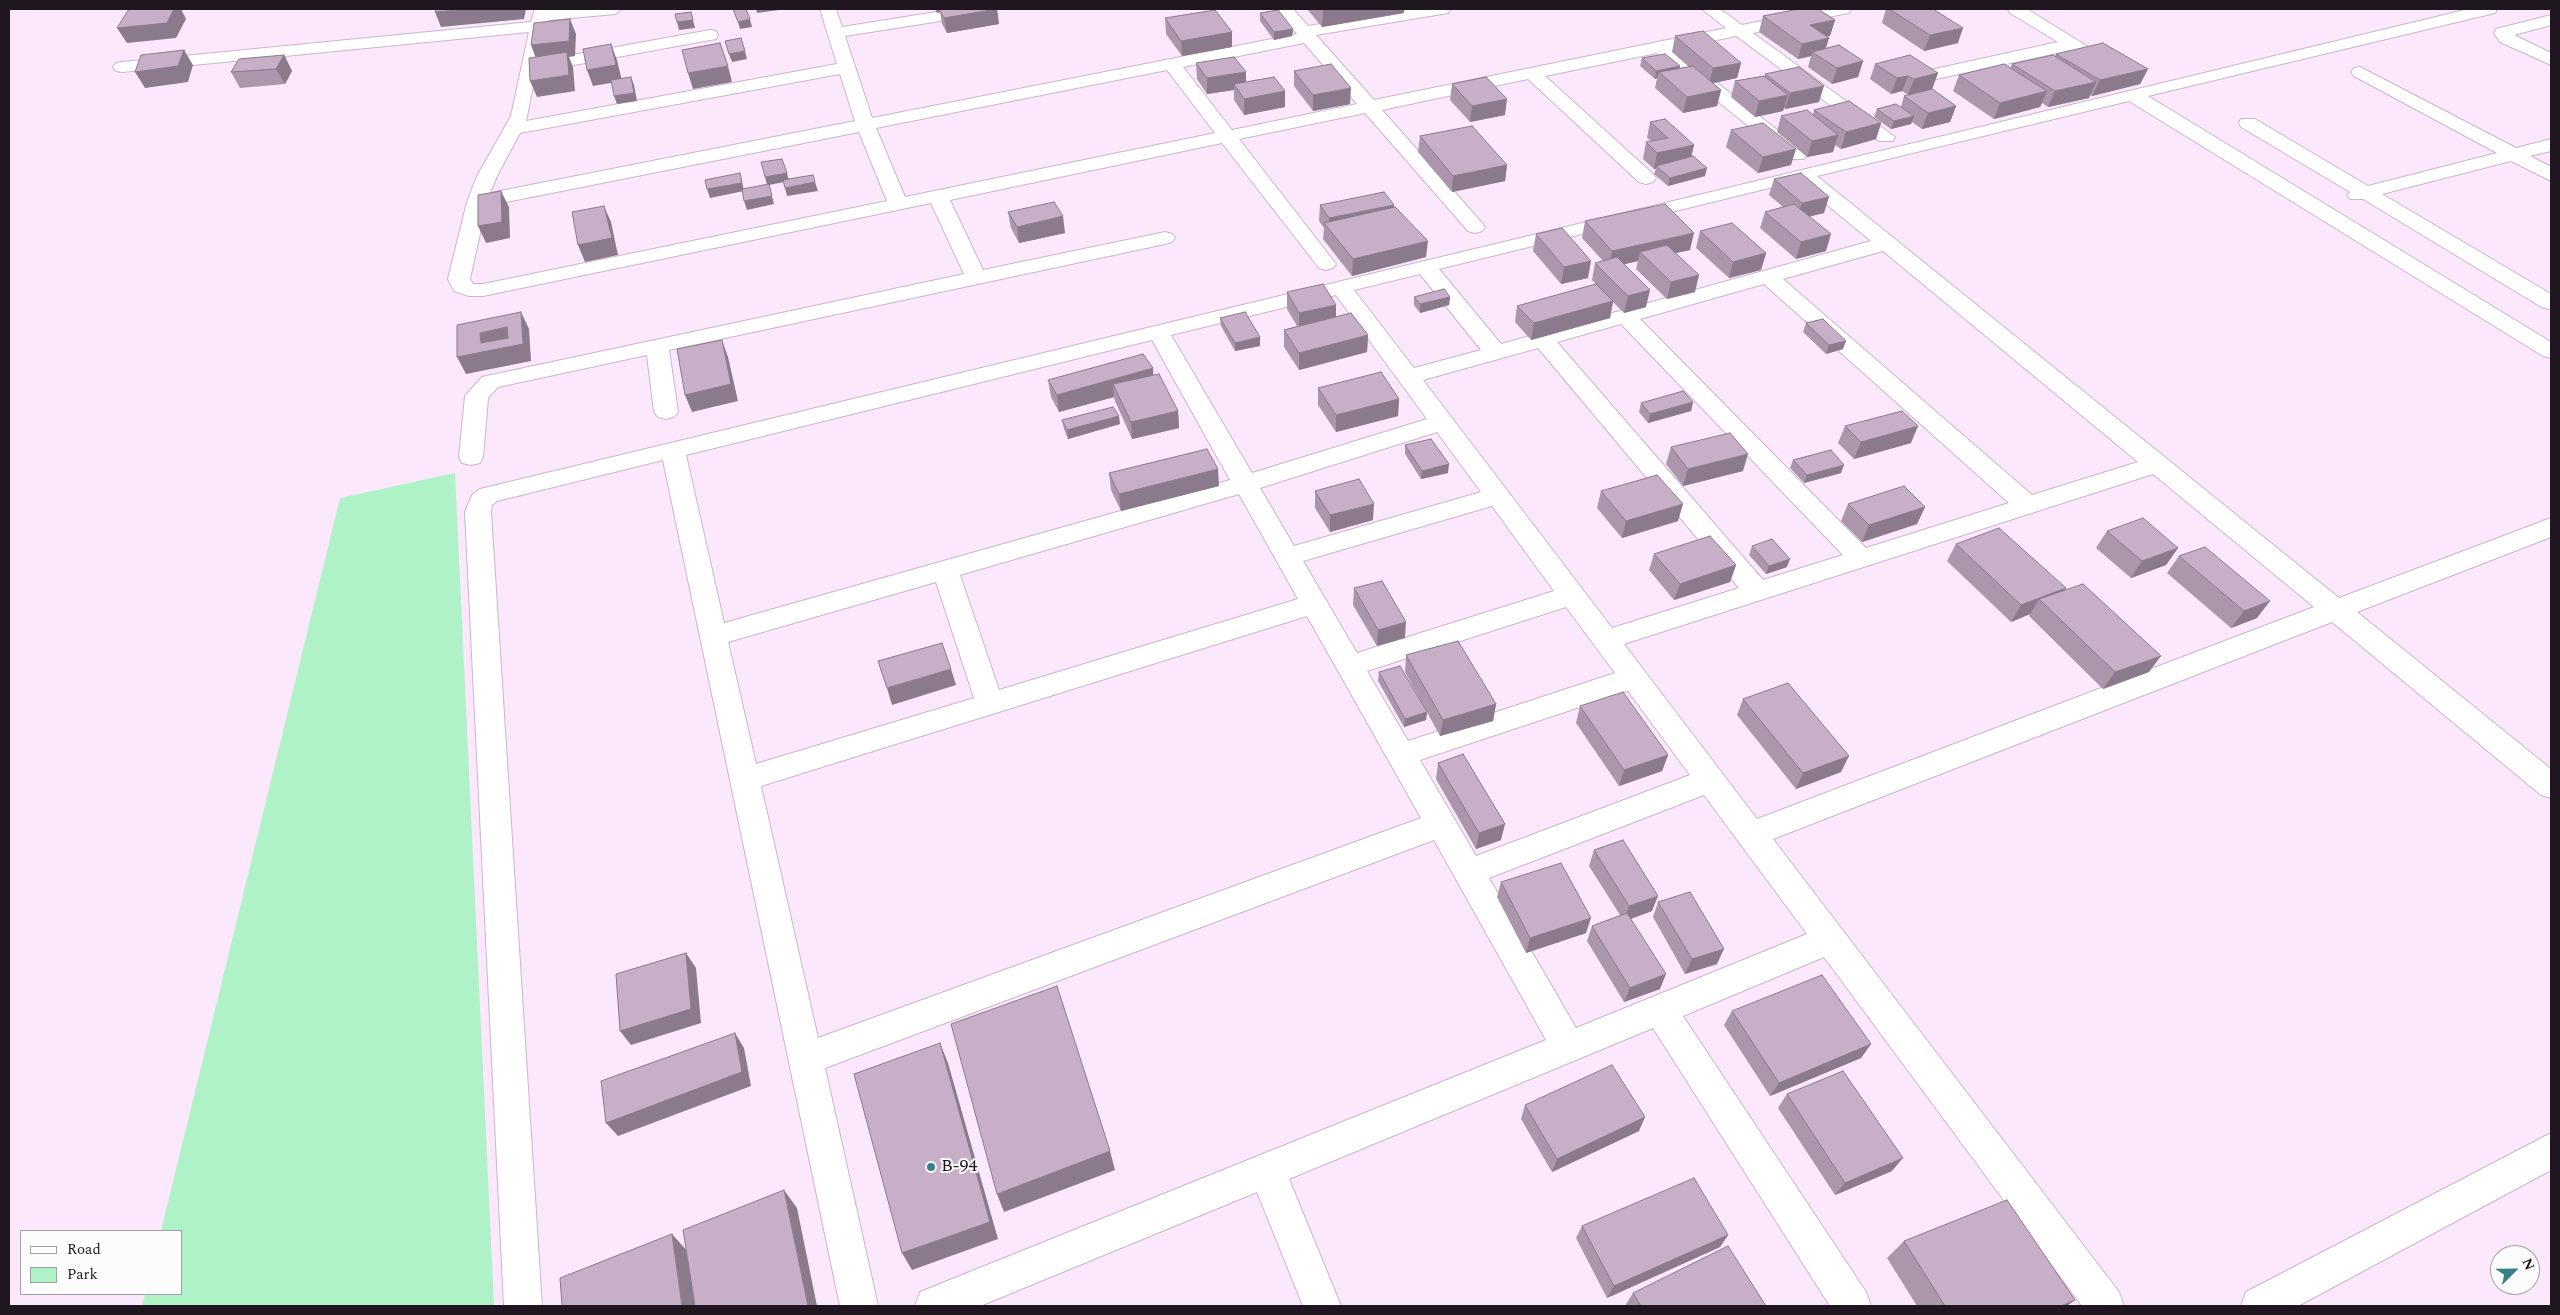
<!DOCTYPE html>
<style>
body{margin:0}
#map{position:relative;width:2560px;height:1315px;overflow:hidden;background:#fbe8fc;font-family:Spectral,serif}
canvas{display:block}
.frame{position:absolute;inset:0;border:10px solid #1f1620;pointer-events:none}
.legend{position:absolute;left:20px;top:1230px;width:162px;height:65px;box-sizing:border-box;background:#fcfcfc;border:1px solid #a4a0a4;margin:0;padding:6px 9px;list-style:none;font-size:15px;color:#1f1620}
.legend li{display:flex;align-items:center;gap:10px;height:25px}
.legend b{width:25px;border:1px solid #a4a0a4}
.north{position:absolute;left:2490px;top:1245px;width:50px;height:50px;box-sizing:border-box;background:#fcfcfc;border:1px solid #a4a0a4;border-radius:50%;rotate:67deg;font-size:14px;font-weight:700;line-height:20px;text-align:center;color:#1f1620}
.north::after{content:'';display:block;margin:auto;width:18px;height:22px;background:#388087;clip-path:polygon(50% 0,100% 100%,50% 72%,0 100%)}
</style>
<div id="map">
<canvas width="2560" height="1315"></canvas>
<div class="frame"></div>
<ul class="legend">
<li><b style="height:6px;background:#fff"></b>Road</li>
<li><b style="height:14px;background:#b0f2c7"></b>Park</li>
</ul>
<div class="north">N</div>
</div>
<script>
const g = document.querySelector('canvas').getContext('2d');
g.lineJoin = 'round';
function fill(path, color) { g.fillStyle = color; g.fill(path, 'evenodd'); }
const shape = rows => new Path2D(rows.map(r => 'M' + r).join(''));
function trace(path, color, width, dash) { g.strokeStyle = color; g.lineWidth = width; g.lineCap = dash ? 'butt' : 'round'; g.setLineDash(dash || []); g.stroke(path); }
function label(font, color, halo, rows, align = 'center') {
  g.font = font + ' Spectral,serif'; g.lineWidth = 4; g.setLineDash([]); g.textBaseline = 'middle'; g.strokeStyle = halo; g.fillStyle = color; for (const [text, x, y, turn = 0] of rows) {
    g.save(); g.translate(x, y); g.rotate((+turn || 0) * Math.PI / 180); g.textAlign = isNaN(turn) ? turn : align; if (halo) g.strokeText(text, 0, 0); g.fillText(text, 0, 0); g.restore();
  }
}
fill(shape([
 [455,473,494,1306,142,1306,145,1294,181,1294,181,1231,161,1231,340,498]
]), '#b0f2c7');
const minor = shape([
 [535,9,623,9,615,14,549,20,539,61,710,30,716,31,718,35,716,39,710,40,536,72,526,121,837,64,820,9,836,9,842,27,955,9,993,9,985,14,845,36,872,118,1297,34,1276,9,1293,9,1308,26,1414,9,1450,9,1448,13,1316,35,1374,100,1726,28,1702,9,1720,9,1742,25,1820,9,1851,9,1849,13,1843,14,1753,33,1895,137,1893,141,1879,141,1736,36,1674,49,1804,151,1807,155,1804,159,1790,159,1657,53,1545,76,1653,174,1656,178,1653,182,1646,184,1639,182,1528,79,1382,110,1482,223,1485,227,1482,231,1475,233,1468,231,1365,113,1239,139,1336,264,1333,268,1326,270,1319,268,1222,143,950,200,983,270,1165,232,1172,234,1175,238,1172,242,1165,244,669,350,678,412,674,417,666,419,658,417,654,412,647,355,498,387,488,398,483,457,480,463,471,465,462,463,459,457,465,396,482,377,964,274,931,203,483,296,469,296,454,291,448,279,467,202,477,176,511,116,529,32,122,72,116,71,113,67,116,63,122,62,531,22,535,9],
 [1304,43,1357,104,1232,130,1183,67,1304,43],
 [1167,70,1215,133,905,197,876,128,1167,70],
 [840,74,855,121,490,193,497,176,520,133,840,74],
 [859,132,887,201,483,284,473,284,470,279,486,206,859,132],
 [2008,9,2027,9,2122,68,2119,72,2113,73,2107,72,2071,50,1927,81,1921,80,1918,76,1921,72,2058,42,2010,13,2008,9],
 [2469,9,2497,9,2495,13,2148,96,2551,342,2551,358,2543,356,2129,101,1817,176,2339,598,2551,518,2551,537,2357,612,2551,769,2551,798,2541,795,2332,622,1773,839,2119,1292,2124,1306,2082,1306,1824,957,1683,1016,1866,1292,1871,1306,1830,1306,1653,1028,1289,1179,1341,1306,1303,1306,1257,1192,980,1306,915,1306,920,1292,1546,1040,1434,840,825,1068,878,1306,840,1306,663,460,497,501,492,505,491,512,542,1306,504,1306,465,512,472,495,480,489,2469,9],
 [1798,181,1871,241,1501,344,1439,269,1798,181],
 [1883,251,2138,462,2032,495,1783,279,1883,251],
 [1420,274,1481,350,1414,368,1354,290,1420,274],
 [1764,284,2009,503,1866,548,1640,319,1764,284],
 [1336,295,1427,419,1252,473,1171,335,1336,295],
 [1621,324,1843,555,1763,580,1557,342,1621,324],
 [1152,340,1230,480,724,623,686,455,1152,340],
 [1538,348,1739,588,1612,628,1423,380,1538,348],
 [1437,432,1481,492,1294,546,1260,488,1437,432],
 [2153,474,2314,607,1757,819,1624,644,2153,474],
 [1239,494,1298,599,999,690,960,575,1239,494],
 [1492,506,1554,591,1357,653,1303,561,1492,506],
 [936,582,974,698,756,764,728,642,936,582],
 [1566,607,1615,673,1408,741,1367,671,1566,607],
 [1307,616,1421,818,818,1038,761,786,1307,616],
 [1628,691,1690,775,1476,856,1420,760,1628,691],
 [1704,795,1807,934,1576,1028,1489,878,1704,795],
 [2551,15,2551,25,2514,35,2551,53,2551,65,2500,42,2494,33,2496,29,2551,15],
 [2360,67,2516,148,2551,139,2551,151,2530,156,2551,167,2551,181,2511,161,2382,194,2551,294,2551,309,2543,308,2363,199,2350,199,2347,195,2350,192,2241,127,2239,123,2241,119,2255,119,2368,186,2497,153,2354,76,2351,72,2354,68,2360,67],
 [2551,1133,2551,1170,2298,1306,2241,1306,2246,1292,2551,1133]
]);
trace(minor, '#ccb5ce', 2);
fill(minor, '#fff');
fill(shape([
 [935,9,997,9,999,24,947,33,942,24,940,12,937,13],
 [1307,9,1404,9,1404,13,1322,27],
 [1886,9,1933,9,1958,43,1924,51,1882,23],
 [1260,13,1293,29,1292,36,1274,40,1260,21],
 [1763,16,1835,20,1830,36,1826,36,1829,38,1826,48,1863,61,1858,77,1832,84,1808,67,1811,56,1798,59,1759,32],
 [1165,18,1232,32,1232,47,1182,56,1166,34],
 [1675,36,1741,63,1737,78,1713,83,1721,90,1717,106,1683,113,1655,88,1657,78,1655,79,1640,66,1642,58,1680,66,1679,68,1689,67,1672,52],
 [2056,54,2148,69,2140,84,2092,96,2090,95,2089,98,2048,107,2042,103,2040,107,1994,119,1953,91,1959,75,2010,68,2012,64,2055,56],
 [284,55,292,71,285,84,240,88,231,72],
 [1196,63,1246,72,1246,82,1285,91,1285,107,1244,115,1234,100,1234,90,1207,94,1197,79],
 [1875,64,1938,73,1932,89,1956,106,1950,122,1922,129,1912,122,1911,124,1891,129,1874,117,1877,109,1901,107,1904,96,1908,95,1902,91,1891,94,1870,79],
 [1294,71,1350,104,1313,111,1294,86],
 [1765,74,1819,102,1785,109,1784,108,1783,111,1755,117,1731,97,1735,81,1765,76],
 [1452,84,1505,115,1470,122,1450,100],
 [1814,110,1881,123,1876,139,1841,149,1835,145,1833,152,1807,157,1777,132,1781,116,1813,115],
 [1650,122,1694,145,1691,157,1705,176,1668,186,1654,174,1656,169,1654,169,1643,159,1646,142,1651,141,1647,138],
 [1731,130,1791,165,1758,173,1726,147],
 [1420,136,1507,165,1505,181,1452,192,1418,152],
 [1774,179,1824,213,1809,217,1826,251,1796,259,1760,228,1765,212,1783,207,1769,195],
 [1320,205,1394,207,1426,257,1352,276,1323,239,1324,228,1319,221],
 [1008,212,1065,233,1019,243,1011,228],
 [1585,221,1690,250,1676,253,1695,292,1667,299,1636,269,1638,261,1624,264,1646,307,1624,313,1613,302,1610,318,1531,340,1515,322,1517,306,1596,284,1592,280,1595,263,1603,261,1582,238],
 [1700,231,1766,253,1761,270,1729,278,1696,248],
 [1536,234,1588,278,1561,284,1533,251],
 [1287,292,1336,305,1336,317,1368,335,1367,352,1299,370,1284,347,1284,330,1297,326,1287,309],
 [1414,297,1450,297,1449,305,1420,313,1414,305],
 [1220,318,1260,337,1260,346,1235,351,1221,326],
 [1806,323,1843,349,1826,354,1803,332],
 [1153,375,1178,411,1179,428,1132,439,1115,401,1114,397,1059,412,1051,397,1048,380],
 [1318,388,1399,399,1398,416,1336,432,1318,405],
 [1693,402,1691,411,1648,423,1639,412,1641,403],
 [1062,420,1120,424,1068,439,1064,429],
 [1845,426,1911,443,1854,459,1838,443],
 [1405,445,1448,473,1421,479,1405,454],
 [1671,447,1743,471,1683,486,1666,464],
 [1793,460,1841,473,1804,483,1790,468],
 [1109,473,1219,486,1121,511,1111,490],
 [1315,491,1373,520,1330,532,1315,508],
 [1601,491,1678,521,1622,538,1597,508],
 [1848,504,1925,507,1917,524,1862,542,1841,521],
 [2107,531,2178,548,2166,565,2131,578,2096,548],
 [1956,544,2064,591,2149,672,2103,689,2029,616,2030,614,2011,622,1947,561],
 [1752,546,1787,567,1766,574,1749,555],
 [1654,554,1736,565,1730,582,1674,600,1649,570],
 [2179,556,2257,618,2231,628,2167,573],
 [1354,588,1405,638,1377,646,1353,605],
 [1406,655,1496,704,1493,721,1440,736,1405,672],
 [1379,672,1427,712,1426,720,1404,727,1378,681],
 [1743,699,1841,772,1796,789,1737,715],
 [1580,706,1668,755,1662,771,1619,786,1576,723],
 [1438,763,1501,840,1476,849,1436,779],
 [1594,850,1652,911,1631,919,1660,989,1624,1002,1587,941,1592,926,1620,915,1589,866],
 [1501,882,1586,933,1526,953,1497,897],
 [1658,902,1717,964,1685,974,1653,917],
 [1732,1011,1871,1044,1861,1058,1770,1096,1724,1025],
 [1787,1094,1892,1171,1835,1195,1778,1108],
 [1525,1105,1639,1131,1552,1172,1521,1119],
 [1582,1226,1728,1235,1720,1247,1607,1298,1576,1238],
 [1904,1241,2067,1306,1917,1306,1887,1258],
 [1633,1293,1766,1306,1625,1306]
]), '#ab96ab');
fill(shape([
 [174,9,181,9,186,19,176,38,127,43,117,28],
 [468,9,526,9,524,19,441,27,435,12],
 [756,9,779,9,779,10,757,13],
 [936,9,939,9,940,12,937,13],
 [997,9,999,24,947,33,944,18],
 [1323,9,1404,9,1404,13,1322,27],
 [691,12,695,28,679,30,677,22],
 [570,19,576,34,575,56,569,57,573,67,575,91,537,97,530,81,537,61,531,45],
 [750,19,752,27,740,29,738,22],
 [1835,20,1830,36,1806,41,1810,25],
 [1963,28,1958,43,1924,51,1930,35],
 [1293,29,1292,36,1274,40,1274,32],
 [1232,32,1232,47,1182,56,1181,41],
 [1829,38,1824,53,1812,52,1811,56,1798,59,1802,44],
 [611,44,617,60,622,81,593,86,587,70],
 [184,50,193,65,188,82,145,88,135,72],
 [745,51,747,59,732,62,729,54],
 [284,55,292,71,285,84,276,69],
 [1863,61,1858,77,1832,84,1837,68],
 [1741,63,1737,78,1709,84,1713,68],
 [728,66,732,82,693,89,688,73],
 [1680,66,1678,74,1659,72,1657,78,1655,79,1656,71],
 [2148,69,2140,84,2092,96,2100,80],
 [1246,72,1246,87,1234,84,1234,90,1207,94,1207,78],
 [1938,73,1932,89,1908,95,1914,79],
 [1908,76,1902,91,1891,94,1897,78],
 [631,77,634,85,637,101,617,104,614,96],
 [2096,82,2089,98,2048,107,2055,91],
 [1824,86,1819,102,1785,109,1790,93],
 [1351,88,1350,104,1313,111,1313,95],
 [1721,90,1717,106,1683,113,1687,97],
 [1285,91,1285,107,1244,115,1244,99],
 [2047,91,2040,107,1994,119,2000,103],
 [1788,95,1783,111,1755,117,1759,101],
 [1507,99,1505,115,1470,122,1472,106],
 [1956,106,1950,122,1922,129,1928,113],
 [1914,116,1911,124,1891,129,1894,121],
 [1881,123,1876,139,1841,149,1846,132],
 [1838,135,1833,152,1807,157,1812,141],
 [1694,145,1690,162,1656,166,1656,169,1654,169,1657,153],
 [1796,149,1791,165,1758,173,1763,157],
 [1507,165,1505,181,1452,192,1453,176],
 [1707,168,1705,176,1668,186,1670,178],
 [740,173,744,191,710,198,707,189],
 [787,173,789,181,769,185,774,204,747,210,744,201,767,185,765,177],
 [815,182,818,191,787,196,785,188],
 [501,191,509,207,510,238,486,243,478,226],
 [1829,197,1824,213,1796,219,1802,203],
 [1394,205,1393,221,1328,229,1329,218],
 [604,206,611,222,618,255,585,262,578,245],
 [1063,216,1065,233,1019,243,1017,227],
 [1694,233,1690,250,1647,259,1640,252,1638,261,1609,268,1612,251],
 [1831,234,1826,251,1796,259,1801,242],
 [1428,241,1426,257,1352,276,1353,259],
 [1766,253,1761,270,1729,278,1733,262],
 [1591,261,1588,278,1561,284,1564,267],
 [1699,275,1695,292,1667,299,1671,282],
 [1650,290,1646,307,1624,313,1628,296],
 [1450,297,1449,305,1420,313,1420,304],
 [1613,301,1610,318,1531,340,1534,323],
 [1336,305,1336,322,1299,330,1299,313],
 [521,312,529,329,531,361,466,374,457,357,481,343,480,333,507,327,523,344],
 [1368,335,1367,352,1299,370,1299,353],
 [1260,337,1260,346,1235,351,1235,343],
 [722,340,728,357,738,401,692,412,685,395],
 [1846,341,1843,349,1826,354,1829,345],
 [1153,368,1154,385,1113,384,1114,397,1059,412,1057,395],
 [1399,399,1398,416,1336,432,1336,415],
 [1693,402,1691,411,1648,423,1650,414],
 [1178,411,1179,428,1132,439,1131,422],
 [1119,416,1120,424,1068,439,1067,430],
 [1918,426,1911,443,1854,459,1861,442],
 [1748,454,1743,471,1683,486,1688,469],
 [1449,464,1448,473,1421,479,1422,471],
 [1844,465,1841,473,1804,483,1807,475],
 [1218,469,1219,486,1121,511,1119,494],
 [1374,504,1373,520,1330,532,1330,515],
 [1683,504,1678,521,1622,538,1626,521],
 [1925,507,1917,524,1862,542,1869,525],
 [2178,548,2166,565,2131,578,2142,561],
 [1790,559,1787,567,1766,574,1769,566],
 [1736,565,1730,582,1674,600,1680,584],
 [2066,588,2056,604,2039,599,2030,614,2011,622,2021,605],
 [2270,601,2257,618,2231,628,2244,611],
 [1406,622,1405,638,1377,646,1378,630],
 [2161,656,2149,672,2103,689,2115,672],
 [951,669,956,685,892,705,887,688],
 [1496,704,1493,721,1440,736,1443,720],
 [1427,712,1426,720,1404,727,1405,719],
 [1668,755,1662,771,1619,786,1624,770],
 [1849,756,1841,772,1796,789,1803,773],
 [1505,824,1501,840,1476,849,1479,833],
 [1658,896,1652,911,1624,921,1629,906],
 [1591,918,1586,933,1526,953,1530,938],
 [1724,949,1717,964,1685,974,1692,959],
 [686,953,696,968,701,1023,631,1045,620,1031],
 [1666,974,1660,989,1624,1002,1630,988],
 [735,1033,744,1048,751,1086,618,1136,606,1123],
 [940,1043,948,1063,998,1239,912,1270,902,1253],
 [1871,1044,1861,1058,1770,1096,1779,1083],
 [1645,1117,1639,1131,1552,1172,1557,1159],
 [1110,1151,1115,1170,1004,1212,997,1194],
 [1903,1158,1892,1171,1835,1195,1845,1183],
 [784,1190,797,1208,817,1306,808,1306],
 [672,1234,688,1252,696,1306,682,1306],
 [1728,1235,1720,1247,1607,1298,1614,1286],
 [2075,1300,2067,1306,2061,1306]
]), '#8b7a8b');
const building = shape([
 [129,9,174,9,167,23,117,28,129,9],
 [436,9,468,9,435,12,436,9],
 [733,9,746,9,750,19,738,22,733,9],
 [939,9,997,9,944,18,939,9],
 [1799,9,1818,9,1835,20,1810,25,1829,38,1802,44,1763,16,1799,9],
 [1889,9,1933,9,1963,28,1930,35,1889,9],
 [1215,10,1232,32,1181,41,1165,18,1215,10],
 [1278,10,1293,29,1274,32,1260,13,1278,10],
 [691,12,693,20,677,22,675,14,691,12],
 [570,19,569,41,531,45,534,23,570,19],
 [1703,31,1741,63,1713,68,1675,36,1703,31],
 [741,38,745,51,729,54,725,41,741,38],
 [720,43,728,66,688,73,682,50,720,43],
 [2103,43,2148,69,2100,80,2056,54,2103,43],
 [611,44,616,65,587,70,583,49,611,44],
 [1839,45,1863,61,1837,68,1812,52,1839,45],
 [184,50,178,66,135,72,141,55,184,50],
 [567,52,569,75,530,81,529,58,567,52],
 [1665,54,1680,66,1656,71,1642,58,1665,54],
 [284,55,276,69,231,72,239,59,284,55],
 [1910,55,1938,73,1914,79,1908,76,1897,78,1875,64,1910,55],
 [2053,55,2096,82,2055,91,2012,64,2053,55],
 [1234,57,1246,72,1207,78,1196,63,1234,57],
 [1331,64,1351,88,1313,95,1294,71,1331,64],
 [2004,64,2047,91,2000,103,1959,75,2004,64],
 [1693,66,1721,90,1687,97,1659,72,1693,66],
 [1799,67,1824,86,1790,93,1765,74,1799,67],
 [1764,76,1788,95,1759,101,1735,81,1764,76],
 [631,77,634,93,614,96,611,80,631,77],
 [1274,77,1285,91,1244,99,1234,84,1274,77],
 [1486,77,1507,99,1472,106,1452,84,1486,77],
 [1932,89,1956,106,1928,113,1904,96,1932,89],
 [1849,101,1881,123,1846,132,1814,110,1849,101],
 [1896,104,1914,116,1894,121,1877,109,1896,104],
 [1807,110,1838,135,1812,141,1781,116,1807,110],
 [1665,119,1694,145,1657,153,1646,142,1668,138,1650,122,1665,119],
 [1763,123,1796,149,1763,157,1731,130,1763,123],
 [1472,126,1507,165,1453,176,1420,136,1472,126],
 [1693,156,1707,168,1670,178,1656,166,1693,156],
 [782,159,787,173,765,177,761,162,782,159],
 [740,173,742,183,707,189,705,180,740,173],
 [1801,173,1829,197,1802,203,1774,179,1801,173],
 [813,175,815,182,785,188,783,180,813,175],
 [769,184,772,196,744,201,742,189,769,184],
 [501,191,502,222,478,226,478,195,501,191],
 [1384,192,1394,205,1329,218,1320,205,1384,192],
 [1054,202,1063,216,1017,227,1008,212,1054,202],
 [1665,204,1694,233,1612,251,1585,221,1665,204],
 [1794,204,1831,234,1801,242,1765,212,1794,204],
 [604,206,612,238,578,245,572,212,604,206],
 [1395,207,1428,241,1353,259,1324,223,1395,207],
 [1732,223,1766,253,1733,262,1700,231,1732,223],
 [1562,228,1591,261,1564,267,1536,234,1562,228],
 [1667,245,1699,275,1671,282,1640,252,1667,245],
 [1617,257,1650,290,1628,296,1595,263,1617,257],
 [1323,284,1336,305,1299,313,1287,292,1323,284],
 [1596,284,1613,301,1534,323,1517,306,1596,284],
 [1444,289,1450,297,1420,304,1414,297,1444,289],
 [521,312,523,344,457,357,457,325,521,312],
 [507,327,508,338,481,343,480,333,507,327],
 [1245,312,1260,337,1235,343,1220,318,1245,312],
 [1351,313,1368,335,1299,353,1284,330,1351,313],
 [1823,319,1846,341,1829,345,1806,323,1823,319],
 [722,340,731,384,685,395,677,349,722,340],
 [1143,354,1153,368,1057,395,1048,380,1143,354],
 [1381,372,1399,399,1336,415,1318,388,1381,372],
 [1159,374,1178,411,1131,422,1113,384,1159,374],
 [1683,391,1693,402,1650,414,1641,403,1683,391],
 [1113,407,1119,416,1067,430,1062,420,1113,407],
 [1902,411,1918,426,1861,442,1845,426,1902,411],
 [1730,433,1748,454,1688,469,1671,447,1730,433],
 [1431,439,1449,464,1422,471,1405,445,1431,439],
 [1207,449,1218,469,1119,494,1109,473,1207,449],
 [1831,450,1844,465,1807,475,1793,460,1831,450],
 [1657,475,1683,504,1626,521,1601,491,1657,475],
 [1359,479,1374,504,1330,515,1315,491,1359,479],
 [1904,486,1925,507,1869,525,1848,504,1904,486],
 [2143,518,2178,548,2142,561,2107,531,2143,518],
 [1999,528,2066,588,2021,605,1956,544,1999,528],
 [1710,536,1736,565,1680,584,1654,554,1710,536],
 [1772,539,1790,559,1769,566,1752,546,1772,539],
 [2205,547,2270,601,2244,611,2179,556,2205,547],
 [1382,581,1406,622,1378,630,1354,588,1382,581],
 [2083,584,2161,656,2115,672,2039,599,2083,584],
 [1458,641,1496,704,1443,720,1406,655,1458,641],
 [942,643,951,669,887,688,878,661,942,643],
 [1400,666,1427,712,1405,719,1379,672,1400,666],
 [1788,683,1849,756,1803,773,1743,699,1788,683],
 [1623,692,1668,755,1624,770,1580,706,1623,692],
 [1463,754,1505,824,1479,833,1438,763,1463,754],
 [1623,840,1658,896,1629,906,1594,850,1623,840],
 [1561,863,1591,918,1530,938,1501,882,1561,863],
 [1690,892,1724,949,1692,959,1658,902,1690,892],
 [1627,913,1666,974,1630,988,1592,926,1627,913],
 [686,953,691,1009,620,1031,616,974,686,953],
 [1822,975,1871,1044,1779,1083,1732,1011,1822,975],
 [1057,986,1110,1151,997,1194,951,1024,1057,986],
 [735,1033,742,1072,606,1123,601,1081,735,1033],
 [940,1043,990,1222,902,1253,854,1074,940,1043],
 [1612,1065,1645,1117,1557,1159,1525,1105,1612,1065],
 [1843,1071,1903,1158,1845,1183,1787,1094,1843,1071],
 [1694,1178,1728,1235,1614,1286,1582,1226,1694,1178],
 [784,1190,808,1306,695,1306,683,1230,784,1190],
 [2007,1200,2075,1300,2061,1306,1945,1306,1904,1241,2007,1200],
 [672,1234,682,1306,562,1306,560,1278,672,1234],
 [1728,1246,1766,1306,1641,1306,1633,1293,1728,1246]
]);
fill(building, '#c7afc7');
trace(building, '#8b7a8b', 1);
for (const [x, y, r, color] of [
 [931,1167,5,"#388087"]
]) { const dot = new Path2D(); dot.arc(x, y, r, 0, 2 * Math.PI); g.fillStyle = color; g.fill(dot); trace(dot, '#fcfcfc', 2); }
label('18px', '#1f1620', '#fcfcfc', [
 ["B-94",941,1167]
], 'left');
</script>
